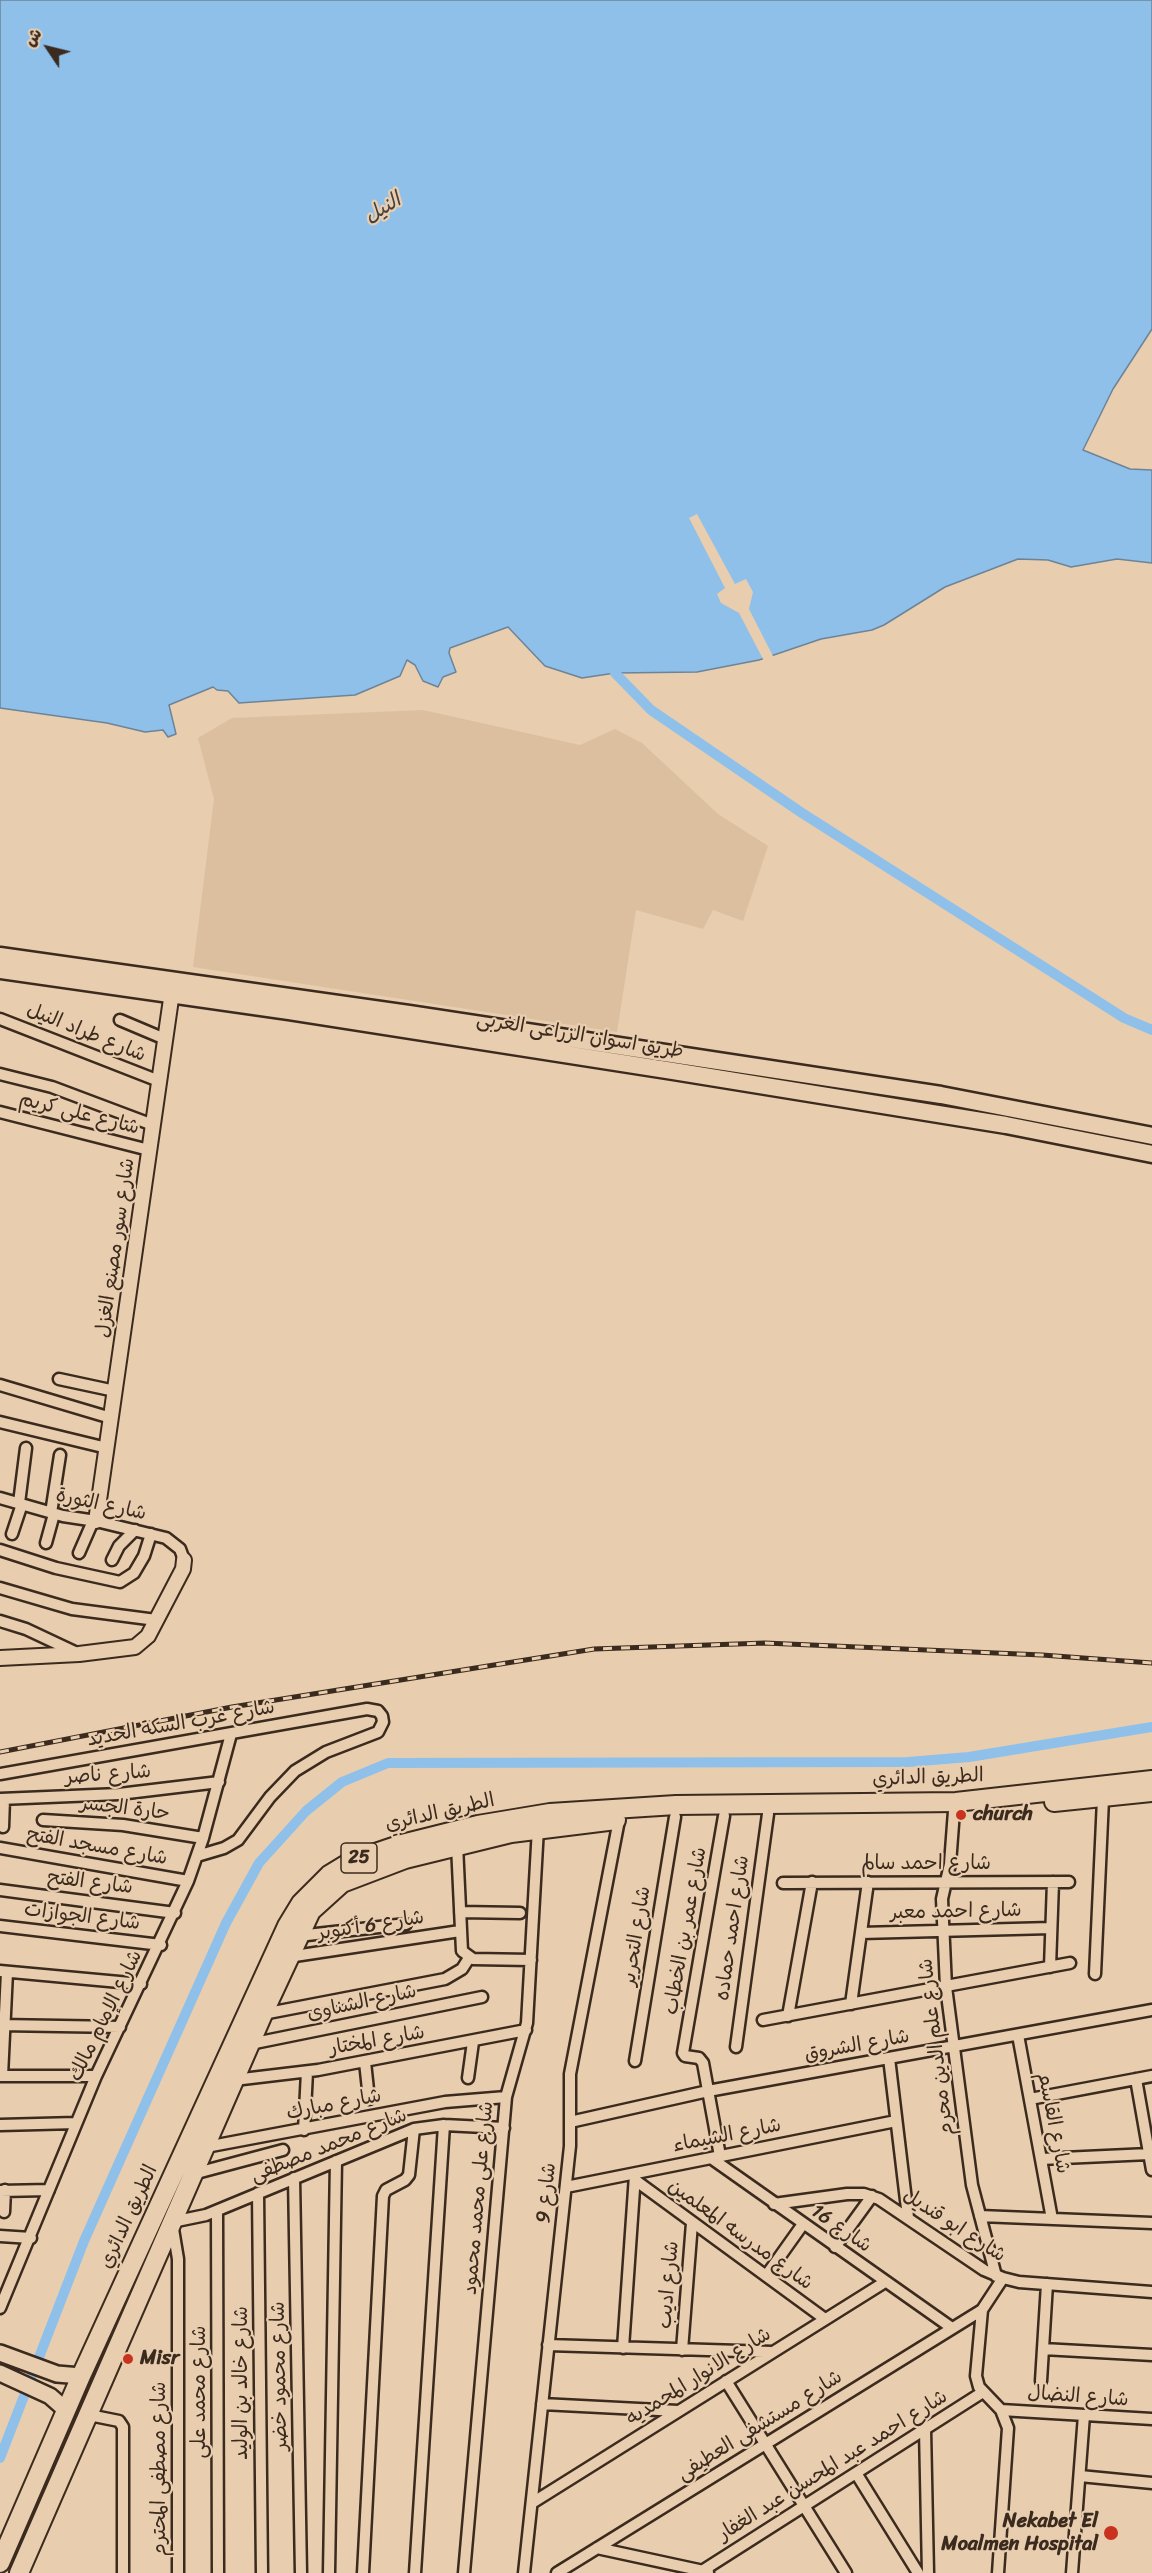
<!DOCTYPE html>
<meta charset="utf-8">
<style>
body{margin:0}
#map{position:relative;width:1152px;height:2573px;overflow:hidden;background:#e8cdaf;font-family:Sriracha,"Playpen Sans Arabic",sans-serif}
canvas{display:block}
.north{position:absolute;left:18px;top:18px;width:60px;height:60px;-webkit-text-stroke:4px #e8cdaf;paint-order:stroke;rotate:305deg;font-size:16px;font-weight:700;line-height:24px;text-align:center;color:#3b2a1e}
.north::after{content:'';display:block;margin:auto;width:21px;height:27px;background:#3b2a1e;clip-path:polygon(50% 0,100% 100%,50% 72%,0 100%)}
</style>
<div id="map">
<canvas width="1152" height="2573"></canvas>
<div class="north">ش</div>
</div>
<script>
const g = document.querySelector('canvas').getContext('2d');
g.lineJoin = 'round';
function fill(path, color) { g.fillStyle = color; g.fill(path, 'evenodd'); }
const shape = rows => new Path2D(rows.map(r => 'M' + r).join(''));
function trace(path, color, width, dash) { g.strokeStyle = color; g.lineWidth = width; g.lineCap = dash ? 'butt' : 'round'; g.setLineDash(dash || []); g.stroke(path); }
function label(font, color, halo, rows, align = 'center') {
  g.font = font + ' Sriracha,"Playpen Sans Arabic",sans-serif'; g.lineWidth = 4.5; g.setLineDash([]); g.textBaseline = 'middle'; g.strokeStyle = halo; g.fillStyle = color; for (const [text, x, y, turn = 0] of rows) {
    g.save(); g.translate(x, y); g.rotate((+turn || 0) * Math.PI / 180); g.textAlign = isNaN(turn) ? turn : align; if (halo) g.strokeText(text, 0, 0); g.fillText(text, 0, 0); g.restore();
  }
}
fill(shape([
 [423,710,580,745,615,729,642,743,718,814,768,846,743,921,713,910,703,929,636,910,617,1032,193,967,214,799,198,738,232,718]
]), '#dcbf9f');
const water = shape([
 [0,0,1152,0,1152,329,1113,389,1083,450,1130,469,1152,470,1152,563,1117,559,1071,567,1048,560,1018,559,945,587,884,625,872,630,821,639,759,660,697,672,615,673,582,678,545,666,508,627,450,648,449,653,456,672,443,677,438,687,423,681,415,665,407,660,400,676,355,695,239,703,228,691,217,690,213,687,169,705,176,734,168,737,163,730,145,732,107,723,0,708,0,0]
]);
fill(water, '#8ec0ea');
trace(water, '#6d8498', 1.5);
fill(shape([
 [697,514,735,584,746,579,753,592,749,609,774,658,764,661,739,613,721,603,717,594,725,588,689,518]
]), '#e8cdaf');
trace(shape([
 [615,673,651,710,802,813,1124,1018,1152,1030],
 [0,2458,84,2241,226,1923,259,1863,306,1811,342,1782,388,1763,908,1762,969,1757,1152,1727]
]), '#8ec0ea', 10);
const minor = shape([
 [0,1019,159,1081],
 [120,1020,165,1039],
 [0,1074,52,1087,153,1125],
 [0,1112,149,1150],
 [59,1379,115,1391],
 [0,1385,111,1418],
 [0,1422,107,1448],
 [0,1498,63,1516,96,1521,166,1538,180,1549,184,1560],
 [19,1503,26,1448],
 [51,1513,60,1455],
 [12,1534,22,1504],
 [46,1543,54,1514],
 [0,1550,56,1568,120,1582,134,1573,144,1556,151,1534],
 [79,1553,93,1521],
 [112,1560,119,1546,135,1530],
 [0,1588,72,1609,156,1620],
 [0,1621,26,1629,77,1653],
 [0,1774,367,1709,378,1711,382,1716,383,1722,378,1732,326,1752,295,1771,270,1797,238,1840,224,1848,197,1856],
 [0,1799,119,1794,219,1782],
 [954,1811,950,1864,942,1899,946,1987,972,2185,996,2276],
 [43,1820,123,1825,203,1838],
 [3,1827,4,1799],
 [457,1845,462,1951,473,1959,531,1960],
 [0,1848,188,1881],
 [783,1883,1069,1882],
 [0,1890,175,1913],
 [460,1912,520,1913],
 [0,1926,161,1945],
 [861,1933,1051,1928],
 [298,1936,406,1924],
 [288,1957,460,1931],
 [1050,1967,1053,1882],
 [0,1971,141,1984],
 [1095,1974,1103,1799],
 [851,2004,868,1882],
 [263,2014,445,1979,462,1969,469,1958],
 [788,2016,812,1882],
 [763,2020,1070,1963],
 [0,2025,120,2027],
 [1018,2035,1052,2219],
 [250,2044,482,1997],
 [736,2047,768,1814],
 [889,2058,908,2217],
 [635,2061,675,1817],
 [365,2062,369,2099],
 [0,2076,96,2076],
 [2,2076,7,1972],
 [468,2078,473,2042],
 [1136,2079,1152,2170],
 [234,2080,318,2070,526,2030],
 [1030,2099,1152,2076],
 [570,2122,708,2091,1152,2010],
 [0,2125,76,2123],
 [304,2130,307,2072],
 [206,2147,445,2102,506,2097],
 [720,2156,703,2063,699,2058,685,2056,683,2053,724,1816],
 [711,2158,952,2328],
 [1041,2159,1149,2154],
 [193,2174,283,2150],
 [294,2178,301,2573],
 [635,2180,825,2319],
 [566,2187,896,2121],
 [0,2191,49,2190],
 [258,2193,262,2573],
 [774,2204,847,2194,864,2194,879,2199,984,2270,1003,2278,1019,2282,1152,2292],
 [217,2211,218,2573],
 [4,2212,5,2190],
 [980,2216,1152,2223],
 [172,2222,206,2215,414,2129,444,2125,504,2128],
 [172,2223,178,2259,178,2573],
 [0,2236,31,2238],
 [835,2247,872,2196],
 [766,2276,803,2224],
 [0,2308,96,2076,188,1881,203,1838,231,1734],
 [548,2345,772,2352],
 [623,2348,635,2175],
 [1043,2349,1152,2355],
 [682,2350,692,2223],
 [726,2381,846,2573],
 [1041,2381,1047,2284],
 [542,2404,678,2411],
 [1001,2410,1152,2419],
 [89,2415,119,2421,123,2427,123,2573],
 [925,2429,928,2573],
 [856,2473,918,2573],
 [1080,2476,1152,2483],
 [532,2503,885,2282],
 [597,2548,708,2572],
 [702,2571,983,2392],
 [329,2573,336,2161],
 [363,2573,383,2196,386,2190,405,2180,409,2175,414,2129],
 [415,2573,444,2125],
 [464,2573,506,2097,527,2023,538,1828],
 [524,2573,570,2146,570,2074,619,1820],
 [557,2573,982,2310],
 [998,2573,1008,2428,1001,2410,979,2387,976,2376,982,2310,1003,2278],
 [1072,2573,1084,2415]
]);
const tertiary = shape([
 [96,1521,173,985],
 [0,1658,79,1654,135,1647,148,1636,183,1569,184,1560]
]);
const secondary = shape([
 [0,2353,57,2374,81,2376],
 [0,2373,50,2396,66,2410]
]);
const primary = shape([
 [0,956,409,1014,941,1095,1152,1136],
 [0,970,289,1011,673,1071,1006,1125,1152,1154]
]);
const trunk = shape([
 [1054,1802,1152,1792],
 [0,2563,81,2376,287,1926,301,1903,329,1875,352,1861,402,1844,478,1825,550,1813,676,1805,956,1802,1152,1780],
 [19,2573,263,2014,311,1911,342,1883,405,1859,511,1833,616,1820]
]);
trace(minor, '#3b2a1e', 15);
trace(tertiary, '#3b2a1e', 18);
trace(secondary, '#3b2a1e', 20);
trace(primary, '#3b2a1e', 21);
trace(trunk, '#3b2a1e', 22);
trace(minor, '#e8cdaf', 10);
trace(tertiary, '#e8cdaf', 14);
trace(secondary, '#e8cdaf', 15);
trace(primary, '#e8cdaf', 16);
trace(trunk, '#e8cdaf', 18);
const rail = shape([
 [0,1752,232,1707,594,1649,765,1643,1042,1655,1152,1663]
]);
trace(rail, '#3b2a1e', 5);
trace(rail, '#e8cdaf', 3, [9]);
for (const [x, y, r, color] of [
 [961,1815,6,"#c8321e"],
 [128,2359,6,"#c8321e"],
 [1111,2533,8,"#c8321e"]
]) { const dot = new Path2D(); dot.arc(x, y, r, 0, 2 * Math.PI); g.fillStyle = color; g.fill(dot); trace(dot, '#e8cdaf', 2); }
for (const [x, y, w] of [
 [359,1858,36]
]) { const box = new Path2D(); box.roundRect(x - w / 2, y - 15, w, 30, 4.5); g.fillStyle = '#e8cdaf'; g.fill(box); trace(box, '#3b2a1e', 1.5); }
label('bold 18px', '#3b2a1e', null, [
 ["25",359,1858]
]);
label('20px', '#3b2a1e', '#e8cdaf', [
 ["شارع طراد النيل",86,1033,22],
 ["طريق اسوان الزراعى الغربى",580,1036,9],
 ["شارع على كريم",79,1114,14],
 ["شارع سور مصنع الغزل",116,1248,-82],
 ["شارع الثورة",101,1505,12],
 ["شارع غرب السكة الحديد",181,1724,-10],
 ["شارع ناصر",108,1775,-4],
 ["الطريق الدائري",928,1778,-2],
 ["حارة الجسر",125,1809,7],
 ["الطريق الدائري",440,1813,-13],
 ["شارع مسجد الفتح",97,1847,10],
 ["شارع احمد سالم",926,1864],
 ["شارع الفتح",90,1883,7],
 ["شارع احمد معبر",956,1912,-1],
 ["شارع الجوازات",82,1917,7],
 ["شارع 6 أكتوبر",371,1926,-9],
 ["شارع احمد حماده",733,1928,-82],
 ["شارع عمر بن الخطاب",686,1931,-80],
 ["شارع التحرير",637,1936,-81],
 ["شارع الشناوى",362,2003,-12],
 ["شارع الإمام مالك",106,2016,-64],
 ["شارع المختار",377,2041,-10],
 ["شارع الشروق",857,2046,-10],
 ["شارع علم الدين محرم",937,2047,-97],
 ["شارع مبارك",334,2105,-11],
 ["شارع القاسم",1053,2123,79],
 ["شارع الشيماء",727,2136,-11],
 ["شارع محمد مصطفى",329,2146,-22],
 ["شارع 9",547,2193,-84],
 ["شارع على محمد محمود",479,2198,-85],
 ["الطريق الدائري",129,2217,-65],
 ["شارع ابو قنديل",954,2226,33],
 ["شارع 16",841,2229,35],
 ["شارع مدرسه المعلمين",740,2235,36],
 ["شارع اديب",669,2285,-85],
 ["شارع محمود خضر",280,2376,-91],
 ["شارع الانوار المحمديه",699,2377,-32],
 ["شارع خالد بن الوليد",242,2383,-90],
 ["شارع محمد على",200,2392,-90],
 ["شارع النضال",1078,2397,4],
 ["شارع مستشفى العطيفى",760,2426,-32],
 ["شارع احمد عبد المحسن عبد الغفار",833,2466,-32],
 ["شارع مصطفى المحترم",160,2469,-90]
]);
label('bold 20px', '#3b2a1e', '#e8cdaf', [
 ["church",973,1815],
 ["Misr",140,2359],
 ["Nekabet El",1098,2522,"right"],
 ["Moalmen Hospital",1098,2545,"right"]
], 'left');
label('italic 21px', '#47403d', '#e8cdaf', [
 ["النيل",383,209,-31]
]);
</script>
